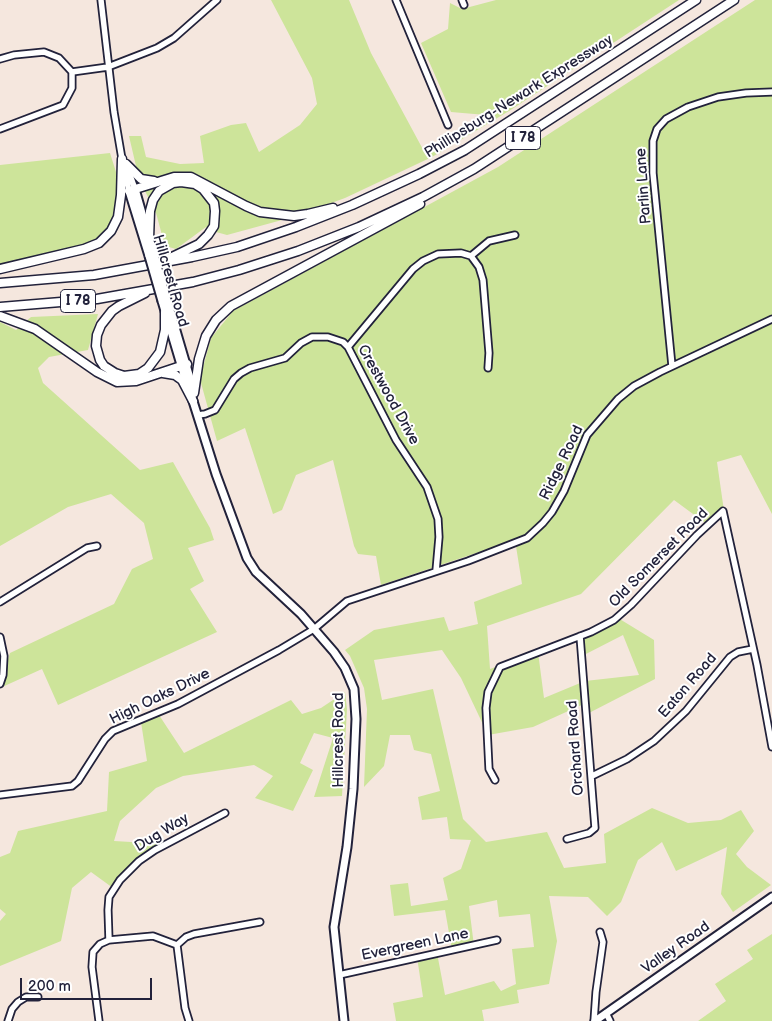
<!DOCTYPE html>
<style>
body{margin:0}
#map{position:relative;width:772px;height:1021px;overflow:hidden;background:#f5e7de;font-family:"Balsamiq Sans",sans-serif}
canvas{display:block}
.scale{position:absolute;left:20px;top:978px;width:132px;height:22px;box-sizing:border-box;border:2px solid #22223b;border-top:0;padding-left:6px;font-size:15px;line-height:18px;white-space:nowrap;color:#22223b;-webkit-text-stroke:4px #fff;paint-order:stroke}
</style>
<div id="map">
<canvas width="772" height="1021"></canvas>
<div class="scale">200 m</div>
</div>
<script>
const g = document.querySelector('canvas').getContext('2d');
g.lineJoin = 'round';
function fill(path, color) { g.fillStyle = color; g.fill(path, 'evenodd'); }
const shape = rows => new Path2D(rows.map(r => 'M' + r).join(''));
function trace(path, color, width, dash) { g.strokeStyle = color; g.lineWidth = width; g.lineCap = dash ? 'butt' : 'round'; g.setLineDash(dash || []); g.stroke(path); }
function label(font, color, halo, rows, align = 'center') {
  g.font = font + ' "Balsamiq Sans",sans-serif'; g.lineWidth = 4; g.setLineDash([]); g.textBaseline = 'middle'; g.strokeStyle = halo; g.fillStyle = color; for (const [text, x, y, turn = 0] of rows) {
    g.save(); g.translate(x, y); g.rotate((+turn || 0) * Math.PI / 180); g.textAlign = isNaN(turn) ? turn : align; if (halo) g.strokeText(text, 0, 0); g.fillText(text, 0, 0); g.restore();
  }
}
fill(shape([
 [271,0,349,0,371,53,426,155,452,144,486,115,451,112,421,43,448,29,450,3,462,9,496,0,679,0,509,111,432,157,345,198,293,217,227,235,216,232,206,227,176,249,165,246,156,213,152,211,148,197,139,179,129,136,141,136,146,157,180,164,204,163,200,136,231,125,246,123,259,152,300,125,317,104,312,78],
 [755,0,772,0,772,514,741,455,717,462,724,511,708,525,674,500,581,594,487,626,490,669,538,652,544,698,585,681,639,675,623,635,582,656,582,638,618,618,654,640,655,679,587,714,586,703,533,727,488,735,461,678,442,650,374,660,382,700,433,689,463,819,486,842,547,832,564,868,606,863,604,834,652,808,688,823,721,820,741,810,754,831,736,854,747,867,771,885,733,912,721,894,727,847,676,871,662,842,638,860,621,902,607,916,588,897,549,896,557,941,549,984,517,990,519,1003,482,1010,484,1021,396,1021,393,1003,423,997,417,957,437,953,445,995,494,981,501,991,516,984,512,949,534,947,530,914,499,917,497,900,469,906,474,946,452,950,445,910,394,916,390,885,408,883,411,906,448,900,443,878,461,869,471,840,450,839,447,817,422,820,418,797,440,791,431,754,414,750,410,735,390,735,384,766,364,787,367,709,364,688,350,656,345,650,374,630,444,617,449,631,478,624,474,602,522,584,515,540,381,585,376,556,358,554,354,546,333,460,296,475,282,510,273,514,245,428,217,441,198,372,202,371,211,338,233,311,498,167],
 [110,153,122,191,119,189,112,228,91,246,0,267,0,165],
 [98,314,88,350,49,357,38,368,43,383,140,470,173,462,210,528,214,540,188,548,204,581,190,589,217,632,58,705,42,669,0,688,0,672,5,669,10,653,114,604,132,569,153,559,144,523,111,494,68,507,0,546,0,322,16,330,31,317],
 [345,692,347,709,342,796,314,797,333,738,314,733,300,763,313,770,293,811,255,798,273,776,254,765,183,776,156,788,120,821,114,841,165,844,113,888,91,872,72,888,61,941,0,966,0,921,6,914,0,909,0,857,10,853,18,831,107,811,109,772,147,761,141,722,159,715,184,753,291,700,302,714,321,708],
 [772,934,772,1021,698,1021,726,1001,715,984,753,959,747,950]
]), '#cde49a');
const minor = shape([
 [101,0,114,112,122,159,129,191],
 [396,0,448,125],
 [462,0,464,5],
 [0,59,14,55,44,52,59,58,72,72,72,88,63,105,0,129],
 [72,72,108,67,157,48,174,38,217,0],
 [127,167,135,189],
 [471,256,489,241,515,235],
 [348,347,413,269,423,261,438,254,461,253,471,256,479,267,483,280,489,353,488,368],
 [672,366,653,173,653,141,657,129,666,119,688,107,718,97,746,93,772,92],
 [198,415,205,414,215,410,234,379,241,373,250,368,285,358,301,343,312,337,328,337,343,342,348,347,396,440,427,487,438,519,439,537,436,571],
 [0,602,87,548,97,546],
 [0,637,4,656,3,675,0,684],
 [592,776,627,759,654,741,686,711,730,657,738,652,753,649],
 [495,780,489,769,486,708,488,692,500,667,591,632,614,620,631,605,697,535,723,511,757,665,772,747],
 [0,795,72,786,78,781,105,739,113,731,178,704,279,650,314,629,347,601,468,561,527,538,543,523,552,512,564,491,587,435,618,399,634,386,660,372,772,319],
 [567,839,589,833,595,828,580,636],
 [109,940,108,910,109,897,120,880,139,861,155,850,225,813],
 [177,945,186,937,194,934,260,922],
 [339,975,497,940],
 [606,1013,610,1021],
 [8,1021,12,1009,18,1002,26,997,38,997],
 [99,1021,92,967,93,952,100,944,109,940,153,936,177,945,185,1008,189,1021],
 [594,1021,596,992,603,942,600,932]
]);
const major = shape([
 [135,189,154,255],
 [129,191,149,256],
 [167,300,192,385],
 [162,301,187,385],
 [192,398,216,474,247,558,256,572,301,614,334,652,345,668,354,689,356,719,353,789,347,847,334,927,344,1021],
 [595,1021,772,897]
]);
const highway = shape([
 [126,164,141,179,154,181],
 [129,191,174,177,191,177,246,206,260,212,294,216,308,214,333,208],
 [149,239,150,211,153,200,159,191,173,183,181,182,195,184,203,189,214,203,215,211,214,226,208,235,199,244,170,258],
 [0,269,84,249,99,243,111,231,118,217,121,195,122,159],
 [0,283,94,275,192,257,237,247,296,227,352,205,419,174,465,150,696,0],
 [145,293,119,306,112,311,101,325,97,335,96,346,100,360,104,366,115,373,124,376,139,374,148,368,160,352,165,330,165,312],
 [0,307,97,299,193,282,239,270,298,251,359,227,423,197,474,169,734,0],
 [0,316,35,329,97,372,117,382,136,381,187,364],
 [163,373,175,375,182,380,193,401],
 [194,393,199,359,206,336,216,320,231,306,420,204]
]);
trace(minor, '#22223b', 9);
trace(major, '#22223b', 11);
trace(highway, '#22223b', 11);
trace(minor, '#fff', 5.5);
trace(major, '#fff', 7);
trace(highway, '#fff', 8);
const majorBridge = shape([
 [154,255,167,300],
 [149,256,162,301]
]);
trace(majorBridge, '#22223b', 11, []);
trace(majorBridge, '#fff', 7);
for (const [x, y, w] of [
 [523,138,35],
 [78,301,35]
]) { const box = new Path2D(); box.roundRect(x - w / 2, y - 11.5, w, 23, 4); g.fillStyle = '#fff'; g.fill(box); trace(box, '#22223b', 1); }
label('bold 14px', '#22223b', null, [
 ["I 78",523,138],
 ["I 78",78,301]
]);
label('15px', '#22223b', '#fff', [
 ["Phillipsburg-Newark Expressway",519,97,-32],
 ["Parlin Lane",644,186,-94],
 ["Hillcrest Road",170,281,74],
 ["Crestwood Drive",388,395,61],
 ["Ridge Road",562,463,-64],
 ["Old Somerset Road",659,558,-45],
 ["Eaton Road",688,686,-49],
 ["High Oaks Drive",160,697,-26],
 ["Hillcrest Road",339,740,-90],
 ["Orchard Road",576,748,-94],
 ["Dug Way",162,833,-31],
 ["Evergreen Lane",415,945,-12],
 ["Valley Road",676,948,-35]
]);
</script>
